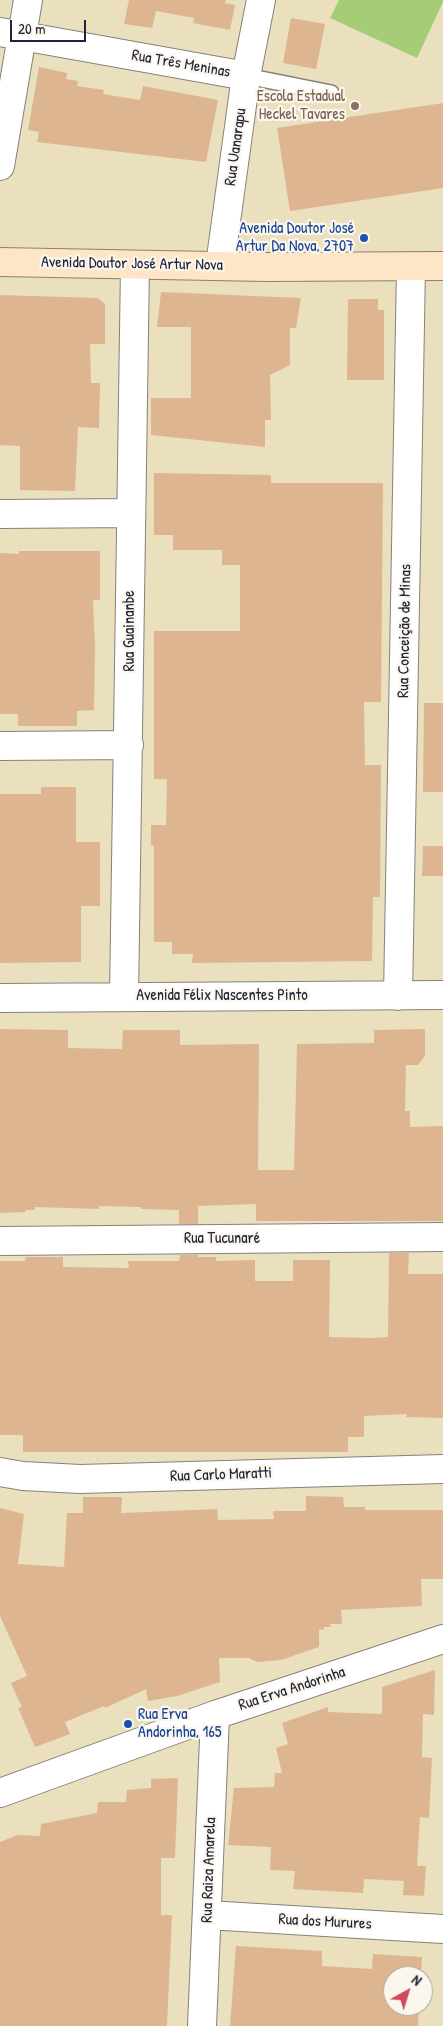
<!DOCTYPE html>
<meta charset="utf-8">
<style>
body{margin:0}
#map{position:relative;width:443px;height:2026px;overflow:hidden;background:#eae0bd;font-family:"Patrick Hand",sans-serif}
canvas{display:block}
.north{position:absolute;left:383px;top:1966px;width:50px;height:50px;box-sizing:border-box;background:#fbf7ec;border:1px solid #a4a2a5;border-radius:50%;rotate:39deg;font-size:14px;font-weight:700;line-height:20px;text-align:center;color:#22223b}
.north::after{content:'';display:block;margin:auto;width:18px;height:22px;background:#d1495b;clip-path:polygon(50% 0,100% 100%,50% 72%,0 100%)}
.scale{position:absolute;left:10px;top:20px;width:76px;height:22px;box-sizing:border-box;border:2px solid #22223b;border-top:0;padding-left:6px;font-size:15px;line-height:18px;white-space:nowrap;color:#22223b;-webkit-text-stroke:4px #fbf7ec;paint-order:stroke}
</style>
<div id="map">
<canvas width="443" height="2026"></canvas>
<div class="north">N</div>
<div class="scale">20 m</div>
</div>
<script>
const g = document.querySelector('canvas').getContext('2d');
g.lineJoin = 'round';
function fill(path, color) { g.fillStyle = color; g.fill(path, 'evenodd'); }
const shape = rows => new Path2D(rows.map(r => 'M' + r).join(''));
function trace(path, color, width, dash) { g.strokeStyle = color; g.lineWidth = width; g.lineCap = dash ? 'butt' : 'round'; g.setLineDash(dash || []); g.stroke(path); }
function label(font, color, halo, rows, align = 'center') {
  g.font = font + ' "Patrick Hand",sans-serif'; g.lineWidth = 4.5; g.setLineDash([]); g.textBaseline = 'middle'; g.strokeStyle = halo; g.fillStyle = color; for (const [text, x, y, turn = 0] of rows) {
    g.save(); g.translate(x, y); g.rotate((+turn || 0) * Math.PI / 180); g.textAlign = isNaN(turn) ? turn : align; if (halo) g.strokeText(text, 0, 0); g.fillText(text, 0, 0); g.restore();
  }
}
fill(shape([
 [339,0,443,0,443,2,417,58,330,18]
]), '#a5cd78');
fill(shape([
 [129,0,226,0,225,3,235,5,230,30,193,23,194,18,156,11,152,28,124,24],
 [291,18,325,24,316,69,283,63],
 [39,67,67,73,66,79,78,81,77,86,104,90,103,94,140,100,143,86,218,100,206,162,37,142,39,132,28,130],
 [443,103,443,188,290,211,277,128],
 [161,292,301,298,296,328,290,328,290,365,270,375,271,420,265,420,265,447,151,435,151,398,191,398,191,327,157,327],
 [0,295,98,298,105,304,105,344,90,344,91,383,100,383,99,428,78,427,75,491,20,490,20,446,0,445],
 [348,299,378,299,378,310,384,310,384,380,347,380],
 [154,473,271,475,271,483,383,483,381,702,364,702,365,765,381,765,380,897,373,897,372,961,192,963,193,954,172,954,172,942,154,942,154,846,151,845,151,825,166,825,167,779,154,779,154,631,240,631,240,565,222,565,222,550,173,550,173,535,154,535],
 [19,551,100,551,100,600,93,600,95,647,94,710,77,711,77,726,18,726,18,714,0,714,0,553,19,554],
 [424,703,443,703,443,792,423,792],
 [41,787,76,787,76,842,100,842,100,906,81,906,81,962,0,963,0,794,41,794],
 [423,846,443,846,443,876,422,876],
 [0,1029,68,1030,68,1048,122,1049,123,1030,180,1030,180,1045,259,1044,258,1170,294,1170,297,1044,374,1043,374,1030,425,1029,425,1056,418,1065,406,1065,405,1111,410,1111,410,1127,443,1126,443,1221,256,1221,256,1204,198,1206,198,1224,179,1224,179,1210,141,1209,141,1207,99,1206,99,1209,35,1207,35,1210,26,1210,25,1212,0,1213],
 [389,1253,409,1253,408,1274,443,1274,443,1418,406,1417,407,1414,364,1416,364,1437,348,1437,348,1452,23,1452,23,1435,0,1435,0,1261,25,1261,26,1257,63,1257,63,1267,129,1268,128,1261,179,1261,180,1255,198,1255,198,1257,216,1257,216,1261,255,1260,255,1281,293,1281,293,1260,330,1260,329,1337,371,1338,388,1337],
 [306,1496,343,1497,344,1507,365,1507,365,1510,443,1510,443,1579,421,1579,422,1606,341,1610,342,1624,330,1624,331,1627,324,1627,324,1630,319,1629,319,1647,281,1660,257,1662,249,1658,219,1658,220,1682,177,1696,148,1701,146,1689,105,1708,104,1706,65,1722,70,1734,35,1747,18,1708,22,1707,11,1683,27,1676,0,1616,0,1508,24,1514,18,1564,64,1567,67,1513,83,1513,83,1497,122,1497,121,1513,217,1509,218,1520,274,1519,273,1511,306,1511],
 [435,1670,434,1715,423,1714,422,1757,432,1758,429,1818,420,1817,417,1866,426,1866,424,1896,403,1895,404,1881,364,1879,363,1893,293,1889,295,1871,270,1870,271,1847,228,1845,234,1788,274,1787,275,1773,282,1773,276,1748,288,1744,282,1723,328,1707,328,1712,382,1714,382,1687],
 [178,1778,175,1858,161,1858,161,1915,172,1915,167,2026,0,2026,0,1842,18,1835,40,1836,41,1824,97,1813,98,1802,126,1802,127,1790,151,1788,151,1779],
 [236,1946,322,1951,322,1966,372,1969,373,1954,422,1957,421,1976,393,1976,393,2006,419,2006,418,2026,230,2026]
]), '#ddb691');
const lane = shape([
 [246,76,331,93]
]);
const street = shape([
 [0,32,246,76],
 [0,166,28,0],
 [220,265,246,76,261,0],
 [0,514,130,513],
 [0,746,129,745],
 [398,996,411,267],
 [124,997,135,265],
 [0,998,443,995],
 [0,1241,443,1237],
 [0,1472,23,1476,80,1479,443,1469],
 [0,1793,215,1715,443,1639],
 [207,1915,443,1929],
 [202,2026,215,1715]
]);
const secondary = shape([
 [0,262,266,267,443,266]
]);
trace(lane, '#86817c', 18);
trace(street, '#86817c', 30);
trace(secondary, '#86817c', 30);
trace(lane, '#fff', 15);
trace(street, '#fff', 28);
trace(secondary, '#fde5c5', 28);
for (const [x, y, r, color] of [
 [355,106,5,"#8d6e63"],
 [364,238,5,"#1a4fb4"],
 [128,1724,5,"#1a4fb4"]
]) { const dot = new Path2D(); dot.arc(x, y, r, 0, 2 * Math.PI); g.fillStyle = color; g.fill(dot); trace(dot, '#fbf7ec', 2); }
label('16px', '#22223b', '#fbf7ec', [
 ["Rua Três Meninas",181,64,10],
 ["Rua Uanarapu",236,147,-82],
 ["Avenida Doutor José Artur Nova",132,264,1],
 ["Rua Guainanbe",130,631,-90],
 ["Rua Conceição de Minas",405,631,-89],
 ["Avenida Félix Nascentes Pinto",222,996],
 ["Rua Tucunaré",222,1239],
 ["Rua Carlo Maratti",221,1475,-2],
 ["Rua Erva Andorinha",292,1689,-18],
 ["Rua Raiza Amarela",209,1870,-88],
 ["Rua dos Murures",325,1922,3]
]);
label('16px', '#785e54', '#fbf7ec', [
 ["Escola Estadual",345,97],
 ["Heckel Tavares",345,115]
], 'right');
label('16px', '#164399', '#fbf7ec', [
 ["Avenida Doutor José",354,229],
 ["Artur Da Nova, 2707",354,247],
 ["Rua Erva",138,1715,"left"],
 ["Andorinha, 165",138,1733,"left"]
], 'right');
</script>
